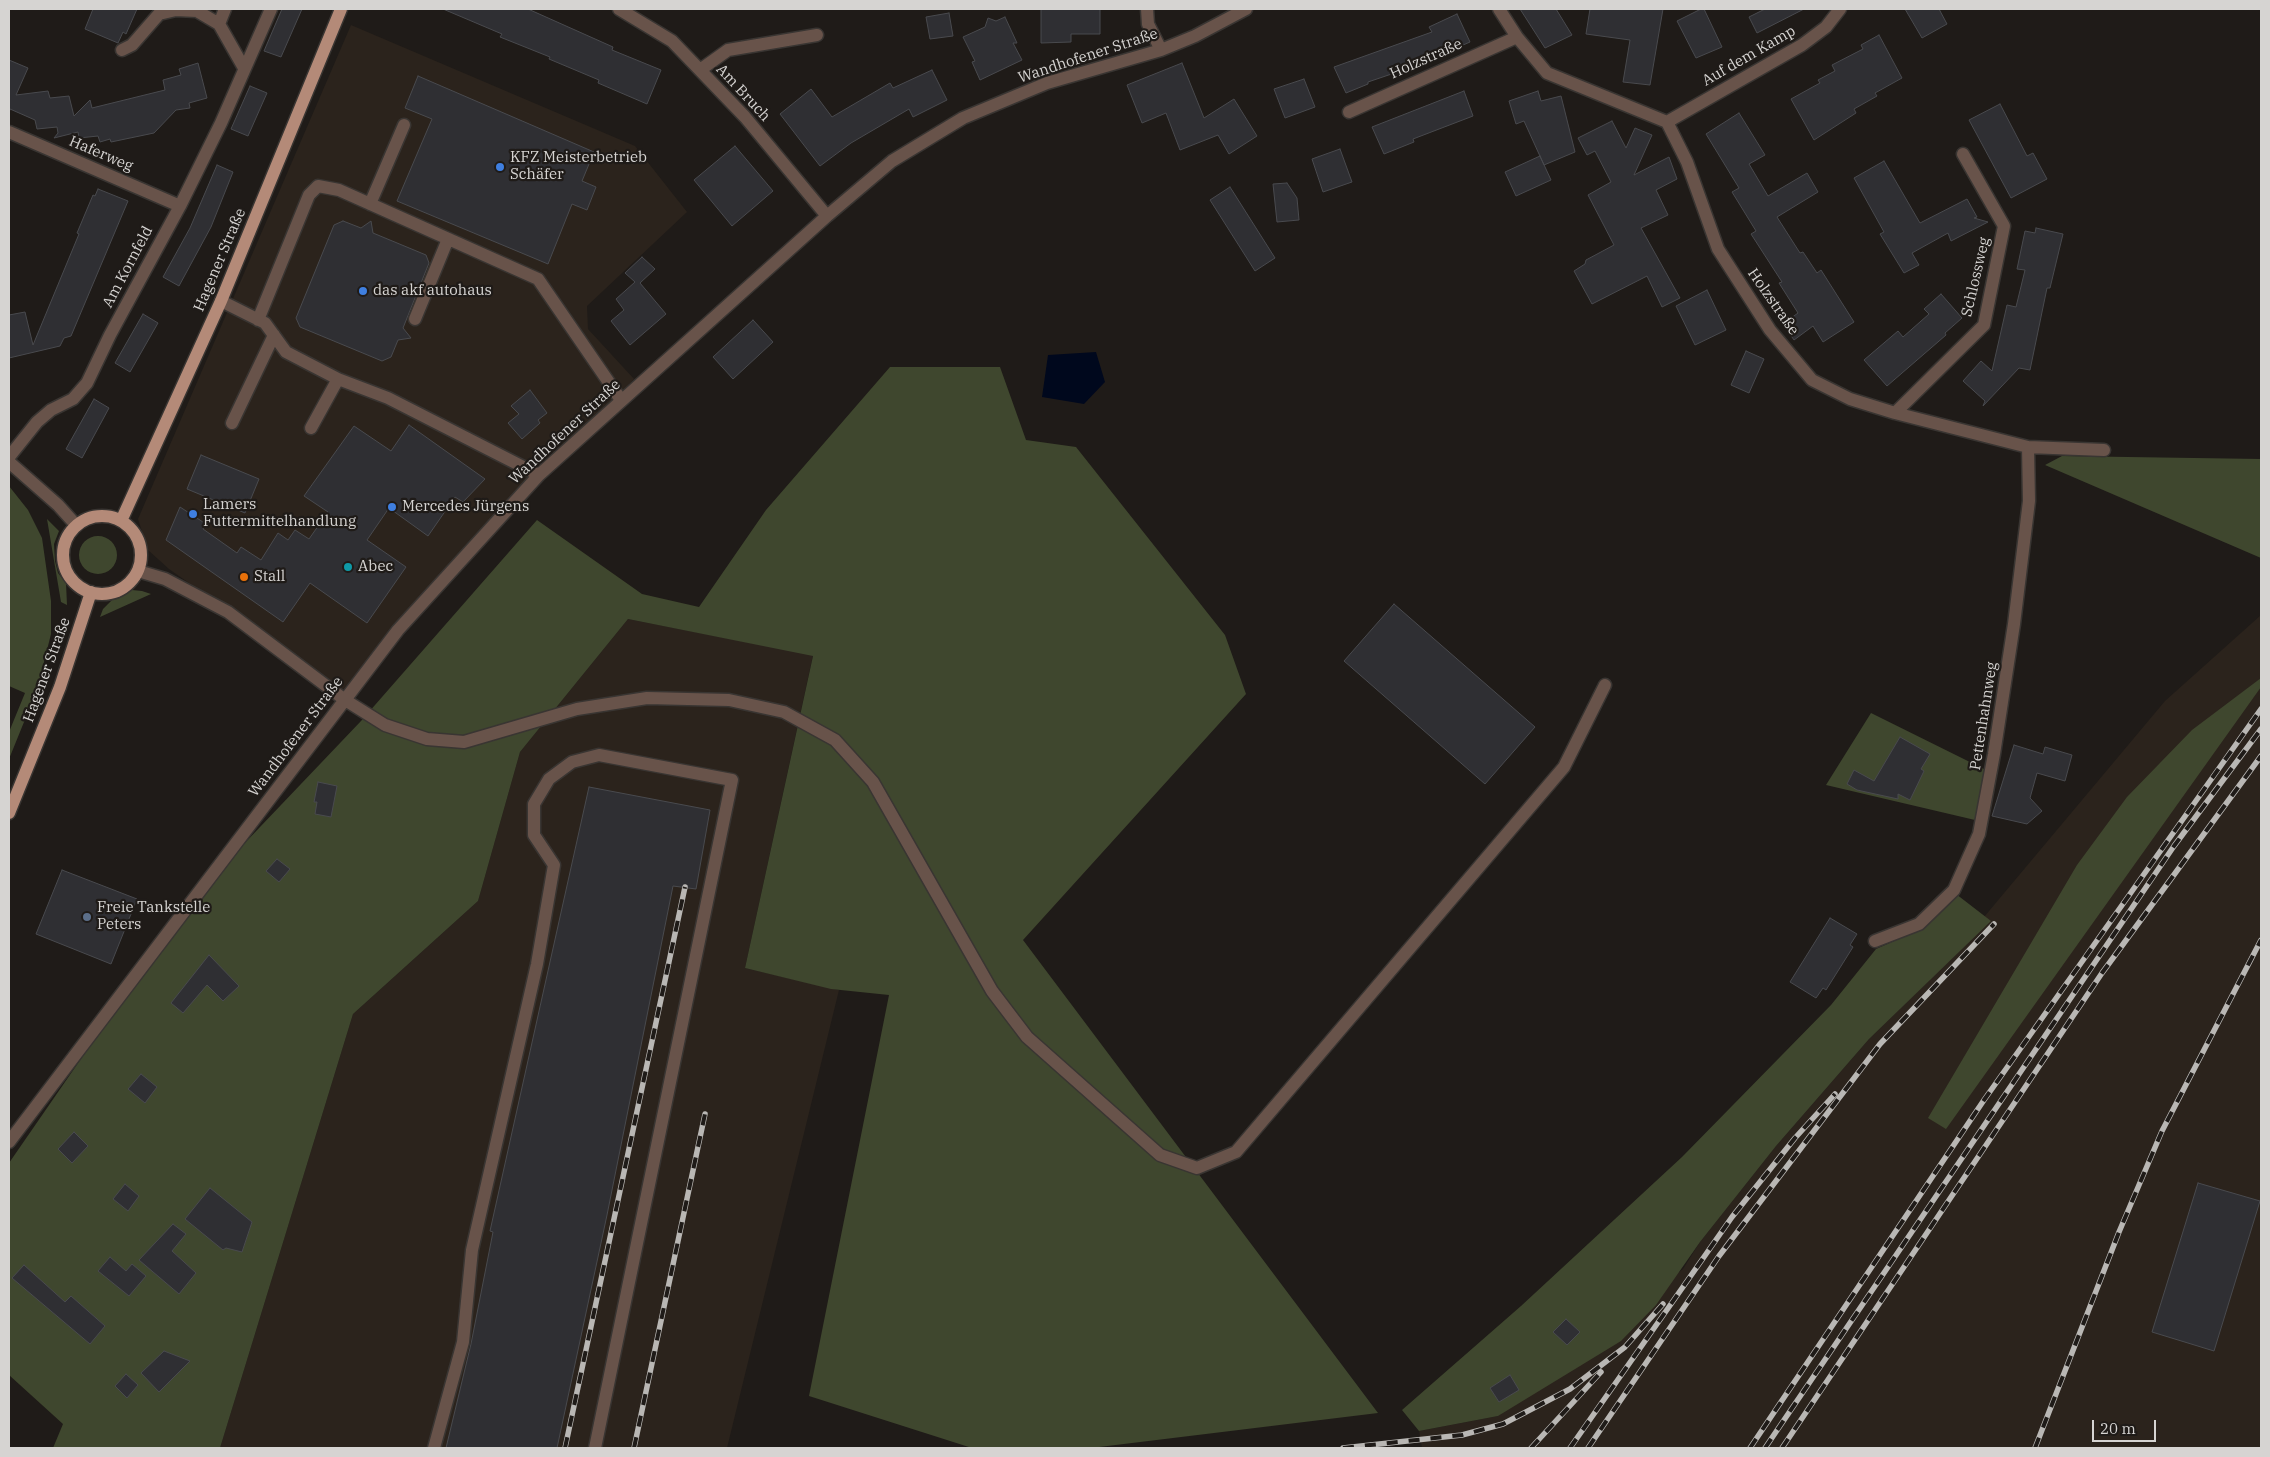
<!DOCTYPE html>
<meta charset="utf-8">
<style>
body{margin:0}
#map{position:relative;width:2270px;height:1457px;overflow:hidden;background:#1f1b18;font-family:"IBM Plex Serif",serif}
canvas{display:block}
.frame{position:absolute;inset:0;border:10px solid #d6d4d2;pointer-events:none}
.scale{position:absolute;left:2092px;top:1420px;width:64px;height:22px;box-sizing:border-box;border:2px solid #d6d4d2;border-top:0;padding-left:6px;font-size:15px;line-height:18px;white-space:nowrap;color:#d6d4d2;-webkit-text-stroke:4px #1f1b18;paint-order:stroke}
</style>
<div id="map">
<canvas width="2270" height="1457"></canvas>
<div class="frame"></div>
<div class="scale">20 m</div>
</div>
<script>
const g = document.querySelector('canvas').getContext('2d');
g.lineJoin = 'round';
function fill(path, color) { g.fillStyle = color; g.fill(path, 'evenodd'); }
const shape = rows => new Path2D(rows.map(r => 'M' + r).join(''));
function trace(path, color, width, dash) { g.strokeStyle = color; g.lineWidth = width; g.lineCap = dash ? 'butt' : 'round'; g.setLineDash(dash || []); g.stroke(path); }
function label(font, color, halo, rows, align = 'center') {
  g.font = font + ' "IBM Plex Serif",serif'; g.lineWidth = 4.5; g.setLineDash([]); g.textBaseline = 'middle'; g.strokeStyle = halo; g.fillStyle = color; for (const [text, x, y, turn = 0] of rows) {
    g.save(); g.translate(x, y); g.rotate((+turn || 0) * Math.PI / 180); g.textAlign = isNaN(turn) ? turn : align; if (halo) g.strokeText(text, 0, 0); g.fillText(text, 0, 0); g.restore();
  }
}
fill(shape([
 [351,25,635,146,687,212,587,306,588,329,634,379,337,696,243,621,169,569,148,550,138,519],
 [2261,615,2261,1448,1422,1448,1419,1431,1498,1416,1683,1269,1700,1242,1776,1146,1869,1039,1990,921,1984,917,2165,701],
 [628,619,813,655,745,968,839,990,727,1448,220,1448,353,1014,478,901,520,752]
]), '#2b231c');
fill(shape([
 [890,367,1000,367,1026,440,1076,447,1225,635,1246,694,1023,940,1378,1413,1091,1448,972,1448,809,1396,889,995,831,989,745,968,813,656,628,619,520,752,478,901,353,1014,220,1448,53,1448,63,1424,9,1375,9,1163,123,998,220,869,361,721,537,520,642,594,699,607,766,510],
 [2062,456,2261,459,2261,558,2045,465],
 [9,486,28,510,42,538,51,601,51,634,37,690,9,759,9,732,25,693,9,686],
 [47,519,59,531,54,544,55,561,58,573,66,583,67,605,61,602],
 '79 555a19 19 0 1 1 38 0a19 19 0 1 1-38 0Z',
 [132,590,142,591,151,594,100,617,103,609,118,594],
 [2261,678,2261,687,1946,1129,1928,1118,2077,865,2127,797,2192,730],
 [1871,713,1986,770,1975,820,1826,785],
 [1956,894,1991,921,1869,1039,1776,1146,1700,1242,1656,1305,1621,1341,1498,1416,1419,1431,1402,1410,1521,1306,1682,1157,1831,1005,1876,949,1923,928]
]), '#3f472e');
fill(shape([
 [1096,352,1105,382,1084,404,1042,397,1048,355]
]), '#00081d');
const building = shape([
 [93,9,137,9,126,34,123,32,118,43,85,29,93,9],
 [282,9,302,9,281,57,264,51,282,9],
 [443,9,528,9,613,47,612,50,661,70,647,104,598,83,599,80,549,59,550,57,500,37,502,34,443,9],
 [1041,9,1100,9,1100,34,1071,34,1071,42,1041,43,1041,9],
 [1520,9,1556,9,1572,35,1545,48,1520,9],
 [1590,9,1663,9,1650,85,1623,82,1630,40,1586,34,1590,9],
 [1701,9,1704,9,1722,47,1696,58,1677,21,1701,9],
 [1765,9,1804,9,1757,33,1749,17,1765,9],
 [1905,9,1939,9,1947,24,1922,38,1905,9],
 [949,13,953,36,930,39,926,17,949,13],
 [1457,14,1470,42,1415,66,1368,82,1368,84,1346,93,1334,67,1432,32,1429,27,1457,14],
 [1005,17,1017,43,1013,43,1022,60,980,80,972,62,975,61,963,37,985,27,988,18,996,21,1005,17],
 [1879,35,1902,78,1875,93,1877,96,1854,109,1856,113,1814,140,1791,99,1820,83,1818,80,1835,71,1832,65,1863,49,1861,45,1879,35],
 [9,60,28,68,16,95,48,91,50,98,69,96,74,116,90,100,92,108,165,90,163,80,181,75,179,69,198,63,207,98,189,103,190,108,176,110,154,133,111,142,110,139,100,142,98,136,79,138,78,132,54,138,58,133,57,127,37,129,35,120,10,109,9,113,9,60],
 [1182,63,1204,118,1234,99,1257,136,1229,154,1218,135,1180,150,1166,113,1142,123,1127,85,1182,63],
 [932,70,947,100,913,117,909,109,851,143,820,166,780,114,811,89,832,117,890,83,893,88,932,70],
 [418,76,594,152,582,181,596,187,587,210,572,204,548,264,397,201,432,119,405,108,418,76],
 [1304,79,1315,107,1285,118,1274,89,1304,79],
 [250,86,267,93,248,136,231,129,250,86],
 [1464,91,1473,116,1413,139,1414,142,1384,154,1372,127,1464,91],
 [1538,91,1541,101,1561,96,1575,152,1544,165,1524,121,1516,124,1509,101,1538,91],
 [2000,104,2027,156,2033,153,2047,179,2011,198,1969,120,2000,104],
 [1739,113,1765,155,1749,164,1768,196,1807,173,1818,192,1777,217,1800,253,1803,252,1817,273,1821,270,1854,322,1823,342,1813,326,1794,340,1783,324,1798,313,1779,283,1782,282,1751,234,1756,231,1732,192,1739,188,1706,134,1739,113],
 [1612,121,1626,148,1635,128,1652,135,1634,175,1669,157,1677,179,1656,190,1668,215,1641,228,1680,298,1662,307,1647,276,1592,304,1574,271,1585,264,1586,260,1614,245,1588,195,1611,182,1595,151,1587,155,1578,138,1612,121],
 [735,146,773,191,732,226,694,180,735,146],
 [1340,149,1352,182,1323,192,1312,159,1340,149],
 [1540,156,1551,180,1516,196,1505,172,1540,156],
 [1884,161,1920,223,1967,199,1977,217,1974,218,1988,222,1951,241,1948,233,1912,253,1919,265,1904,273,1880,234,1884,232,1854,178,1884,161],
 [217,165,233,172,211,227,179,286,163,277,190,228,217,165],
 [1287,183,1297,198,1299,220,1277,222,1273,184,1287,183],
 [1230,187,1275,258,1255,271,1210,200,1230,187],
 [98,189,128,201,71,336,64,338,60,346,9,358,9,315,25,312,33,345,79,234,77,233,93,195,95,196,98,189],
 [343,221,361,228,371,221,373,233,426,255,429,263,403,328,411,338,398,340,391,357,382,361,300,327,296,318,334,225,343,221],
 [2036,228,2063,234,2050,288,2047,288,2030,370,2019,368,1983,406,1985,401,1963,381,1981,361,1992,371,2007,305,2016,307,2025,270,2017,269,2025,231,2035,233,2036,228],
 [642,257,655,269,640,283,666,314,630,345,611,321,624,310,616,299,635,282,625,273,642,257],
 [1707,290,1726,330,1695,345,1676,306,1707,290],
 [1941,294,1962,318,1945,333,1946,335,1887,386,1864,360,1898,331,1903,337,1929,314,1924,309,1941,294],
 [143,314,158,323,130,372,115,363,143,314],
 [753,320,773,342,733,379,713,357,753,320],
 [1746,351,1764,359,1749,393,1731,385,1746,351],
 [530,390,547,413,538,420,540,423,522,439,508,423,519,414,511,406,530,390],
 [94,399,109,408,82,458,66,449,94,399],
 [409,425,485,479,463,502,455,497,428,536,389,508,367,540,406,567,367,623,310,583,283,622,166,540,180,507,206,524,203,529,237,553,241,547,261,560,278,533,288,540,295,530,309,539,328,512,304,496,354,426,391,451,409,425],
 [201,455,259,479,245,513,187,489,201,455],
 [1394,604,1535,727,1485,784,1344,661,1394,604],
 [1900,737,1930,754,1921,769,1924,771,1910,800,1898,794,1898,799,1857,790,1847,784,1854,770,1874,781,1900,737],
 [2014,745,2043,754,2045,747,2072,755,2065,781,2037,773,2030,798,2042,811,2027,824,1992,816,2014,745],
 [318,782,337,786,331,817,315,814,317,802,314,802,318,782],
 [589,787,710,810,696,889,673,886,607,1215,557,1448,446,1448,471,1344,493,1232,490,1231,589,787],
 [277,859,290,869,279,882,266,871,277,859],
 [62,870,137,899,111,964,36,934,62,870],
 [1830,918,1857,934,1850,945,1853,947,1826,990,1823,988,1816,998,1790,982,1830,918],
 [209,955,239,986,223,1001,207,985,183,1013,171,1003,209,955],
 [141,1074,157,1087,145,1103,128,1089,141,1074],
 [74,1132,88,1146,72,1163,58,1149,74,1132],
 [2198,1183,2260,1201,2214,1351,2152,1332,2198,1183],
 [125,1184,139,1196,128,1211,113,1199,125,1184],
 [210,1188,252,1222,242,1252,226,1248,223,1250,185,1219,210,1188],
 [173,1224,186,1234,172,1251,196,1273,179,1294,139,1260,173,1224],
 [110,1257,126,1271,132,1264,146,1276,129,1296,98,1271,110,1257],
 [24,1265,65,1302,71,1296,105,1326,90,1344,12,1278,24,1265],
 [1566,1319,1580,1332,1567,1345,1553,1332,1566,1319],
 [164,1351,190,1361,159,1392,141,1373,164,1351],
 [126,1374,138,1385,127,1398,115,1386,126,1374],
 [1510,1375,1519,1390,1499,1402,1490,1388,1510,1375]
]);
fill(building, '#2f2f33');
trace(building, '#494a4e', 1);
const minor = shape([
 [225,9,219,24,244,68],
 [619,9,672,41,745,117,827,216],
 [1147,9,1148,24,1161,50],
 [1499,9,1517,37,1547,73,1667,122,1687,162,1718,249,1770,330,1812,380,1850,399,1895,413,2028,447,2104,450],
 [122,50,132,45,159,14,176,10,197,11,219,24],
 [700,70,728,50,817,35],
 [1349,112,1517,37],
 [1667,122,1802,45,1826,27,1840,9],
 [9,132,180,206],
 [370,204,404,125],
 [221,301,265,323,286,352,338,379,388,398,539,475],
 [415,319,448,239],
 [258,320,309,195,318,186,339,190,538,279,621,400],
 [1895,413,1984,325,2004,226,1963,154],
 [232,423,274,335],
 [311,428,338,379],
 [9,457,37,422,51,410,73,399,87,383,110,335,180,206,221,123,271,9],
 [9,462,58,505,76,525],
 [138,571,165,579,228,612,345,700,385,725,427,739,464,742,577,709,647,698,729,700,784,712,835,740,873,782,992,991,1027,1037,1160,1155,1197,1168,1236,1152,1564,767,1605,685],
 [1875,941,1919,924,1954,890,1979,834,1994,754,2014,624,2029,501,2028,447],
 [9,1142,398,630,539,475,827,216,892,161,963,118,1047,83,1161,50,1195,36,1246,9],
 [434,1448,463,1342,472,1250,537,964,554,865,534,835,534,804,549,779,572,762,599,755,732,780,595,1448]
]);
const major = shape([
 '63 555a39 39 0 1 1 78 0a39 39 0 1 1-78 0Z',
 [121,521,221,301,341,9],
 [9,813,60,687,91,592]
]);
trace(minor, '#393532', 15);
trace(major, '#393532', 15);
trace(minor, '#68534a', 12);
trace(major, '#b48a78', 12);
const rail = shape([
 [565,1448,685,887],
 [634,1448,705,1114],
 [1343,1448,1462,1435,1503,1424,1570,1389,1625,1347,1663,1304],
 [1531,1448,1601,1372],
 [1570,1448,1732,1217,1795,1138,1835,1094],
 [1588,1448,1719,1256,1880,1044,1994,924],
 [1750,1448,1984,1100,2261,709],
 [1765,1448,2174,846,2261,729],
 [1782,1448,2102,973,2261,756],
 [2035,1448,2119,1232,2162,1131,2261,940]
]);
trace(rail, '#b9b7b4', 5.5);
trace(rail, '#1f1b18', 4, [11]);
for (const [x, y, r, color] of [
 [500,167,5,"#3f7fe0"],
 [363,291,5,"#3f7fe0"],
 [392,507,5,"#3f7fe0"],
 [193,514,5,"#3f7fe0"],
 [348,567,5,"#0f9aa8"],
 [244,577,5,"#e8710a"],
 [87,917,5,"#5c6f8a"]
]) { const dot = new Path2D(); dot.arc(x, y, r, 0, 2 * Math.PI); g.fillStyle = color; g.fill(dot); trace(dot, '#1f1b18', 2); }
label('15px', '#d6d4d2', '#1f1b18', [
 ["Wandhofener Straße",1088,56,-18],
 ["Auf dem Kamp",1749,56,-30],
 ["Holzstraße",1426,59,-24],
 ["Am Bruch",743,93,47],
 ["Haferweg",101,154,23],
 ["Hagener Straße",220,260,-67],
 ["Am Kornfeld",128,267,-62],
 ["Schlossweg",1976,277,-77],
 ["Holzstraße",1773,302,55],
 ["Wandhofener Straße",565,432,-43],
 ["Hagener Straße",47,670,-70],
 ["Pettenhahnweg",1984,716,-81],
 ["Wandhofener Straße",296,737,-53]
]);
label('15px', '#d6d4d2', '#1f1b18', [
 ["KFZ Meisterbetrieb",510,158],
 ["Schäfer",510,175],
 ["das akf autohaus",373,291],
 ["Lamers",203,505],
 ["Futtermittelhandlung",203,522],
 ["Mercedes Jürgens",402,507],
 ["Abec",358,567],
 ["Stall",254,577],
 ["Freie Tankstelle",97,908],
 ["Peters",97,925]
], 'left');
</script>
